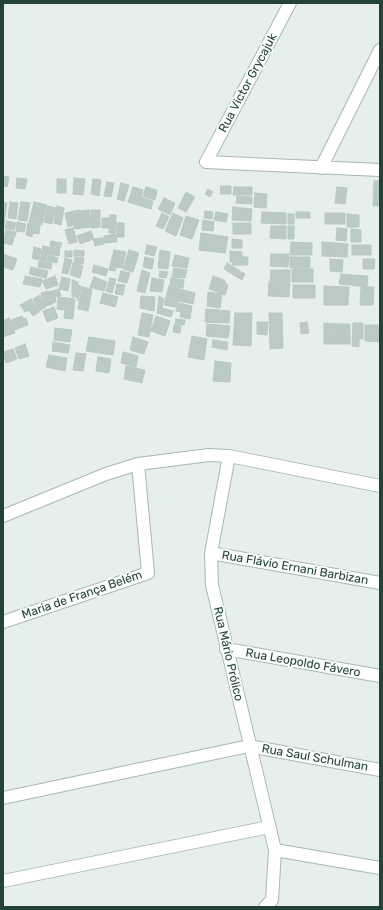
<!DOCTYPE html>
<meta charset="utf-8">
<style>
body{margin:0}
#map{position:relative;width:383px;height:910px;overflow:hidden;background:#e6efeb;font-family:Rubik,sans-serif}
canvas{display:block}
.frame{position:absolute;inset:0;border:4px solid #24423a;pointer-events:none}
</style>
<div id="map">
<canvas width="383" height="910"></canvas>
<div class="frame"></div>
</div>
<script>
const g = document.querySelector('canvas').getContext('2d');
g.lineJoin = 'round';
function fill(path, color) { g.fillStyle = color; g.fill(path, 'evenodd'); }
const shape = rows => new Path2D(rows.map(r => 'M' + r).join(''));
function trace(path, color, width, dash) { g.strokeStyle = color; g.lineWidth = width; g.lineCap = dash ? 'butt' : 'round'; g.setLineDash(dash || []); g.stroke(path); }
function label(font, color, halo, rows, align = 'center') {
  g.font = font + ' Rubik,sans-serif'; g.lineWidth = 4; g.setLineDash([]); g.textBaseline = 'middle'; g.strokeStyle = halo; g.fillStyle = color; for (const [text, x, y, turn = 0] of rows) {
    g.save(); g.translate(x, y); g.rotate((+turn || 0) * Math.PI / 180); g.textAlign = isNaN(turn) ? turn : align; if (halo) g.strokeText(text, 0, 0); g.fillText(text, 0, 0); g.restore();
  }
}
const building = shape([
 [3,176,9,177,7,187,3,186,3,176],
 [17,178,27,179,25,189,16,188,17,178],
 [74,178,85,179,83,195,73,194,74,178],
 [57,179,66,179,66,193,57,193,57,179],
 [93,179,101,180,99,196,91,194,93,179],
 [374,181,380,181,380,206,373,206,374,181],
 [107,182,114,183,111,197,104,196,107,182],
 [121,183,129,185,124,201,117,199,121,183],
 [221,186,231,186,231,194,220,194,221,186],
 [133,187,143,190,141,197,153,201,151,209,128,202,133,187],
 [146,187,157,190,155,200,143,196,146,187],
 [234,187,252,187,252,195,233,195,234,187],
 [337,187,347,188,345,204,335,203,337,187],
 [208,189,213,192,210,197,205,194,208,189],
 [186,192,195,197,186,212,178,208,186,192],
 [255,193,267,194,266,208,254,207,255,193],
 [237,196,252,197,252,204,236,203,237,196],
 [164,198,175,203,170,215,158,209,164,198],
 [3,202,7,203,3,233,3,202],
 [10,202,18,203,16,219,8,218,10,202],
 [21,202,30,203,27,221,18,220,21,202],
 [34,202,47,205,42,225,29,222,34,202],
 [48,206,56,208,52,224,44,222,48,206],
 [57,206,64,208,61,225,54,223,57,206],
 [233,207,252,209,251,221,232,220,233,207],
 [79,210,83,228,75,229,74,225,68,227,65,213,79,210],
 [89,210,92,227,83,228,80,211,89,210],
 [91,210,100,210,100,227,92,228,91,210],
 [205,211,213,212,212,219,204,218,205,211],
 [216,212,228,214,226,222,214,220,216,212],
 [262,212,286,213,286,224,261,223,262,212],
 [296,212,310,212,310,218,296,218,296,212],
 [162,213,169,217,163,229,156,226,162,213],
 [173,213,183,218,176,236,165,231,173,213],
 [325,213,345,213,345,224,325,224,325,213],
 [288,214,294,214,294,224,288,224,288,214],
 [347,214,359,215,359,227,347,227,347,214],
 [110,215,116,215,116,233,109,233,110,215],
 [186,216,199,220,192,239,180,235,186,216],
 [102,218,109,218,109,228,102,228,102,218],
 [203,220,214,222,213,231,202,230,203,220],
 [7,221,16,223,14,230,5,228,7,221],
 [17,222,26,224,24,232,16,231,17,222],
 [28,223,40,225,39,234,33,233,32,237,26,235,28,223],
 [117,223,124,223,124,237,117,237,117,223],
 [233,223,251,223,251,234,233,234,233,223],
 [271,226,286,226,286,239,270,238,271,226],
 [288,226,294,226,294,239,288,239,288,226],
 [73,228,77,242,69,244,65,230,73,228],
 [337,228,347,229,346,241,336,240,337,228],
 [351,229,361,230,361,242,351,242,351,229],
 [6,230,16,232,15,237,5,234,6,230],
 [91,231,94,239,80,244,77,236,91,231],
 [201,233,228,237,225,253,199,250,201,233],
 [116,234,117,242,104,243,104,236,116,234],
 [5,235,14,238,12,245,3,243,5,235],
 [103,238,104,244,95,246,93,239,103,238],
 [232,239,242,240,242,248,232,248,232,239],
 [51,241,62,243,60,248,50,246,51,241],
 [291,242,312,243,312,255,290,255,291,242],
 [322,242,348,244,347,257,322,256,322,242],
 [147,245,157,247,154,256,145,254,147,245],
 [352,245,371,245,371,255,352,255,352,245],
 [43,246,49,247,46,261,40,260,43,246],
 [34,247,41,249,39,260,32,258,34,247],
 [50,247,60,249,59,256,48,254,50,247],
 [74,250,84,251,84,256,74,256,74,250],
 [114,250,126,252,122,268,116,267,115,271,109,270,114,250],
 [129,250,139,253,133,272,123,269,129,250],
 [160,250,170,252,168,269,158,268,160,250],
 [65,251,72,251,72,257,65,257,65,251],
 [230,251,242,252,242,257,248,257,248,265,232,265,233,262,230,262,230,251],
 [3,254,17,259,13,270,3,267,3,254],
 [271,254,289,254,288,267,270,266,271,254],
 [49,255,58,258,57,263,47,261,49,255],
 [175,255,189,258,187,268,172,266,175,255],
 [75,257,84,258,83,264,74,263,75,257],
 [145,257,154,259,152,269,143,267,145,257],
 [290,257,310,257,310,268,290,268,290,257],
 [65,258,72,260,68,274,62,273,65,258],
 [330,259,343,260,342,272,330,271,330,259],
 [363,259,375,259,374,269,363,269,363,259],
 [39,261,52,263,51,269,38,267,39,261],
 [73,263,83,266,80,278,70,275,73,263],
 [227,263,245,274,242,280,224,269,227,263],
 [94,265,108,269,106,276,92,272,94,265],
 [31,267,48,271,46,278,29,274,31,267],
 [174,268,187,270,185,278,172,277,174,268],
 [292,269,313,269,313,282,292,282,292,269],
 [142,270,150,273,145,293,137,291,142,270],
 [271,270,290,270,290,282,270,281,271,270],
 [121,271,130,273,127,283,118,281,121,271],
 [160,271,168,272,166,278,159,277,160,271],
 [341,274,351,275,349,285,339,284,341,274],
 [351,275,368,276,367,287,350,285,351,275],
 [25,276,42,279,40,287,23,284,25,276],
 [55,276,58,285,46,289,42,281,55,276],
 [213,276,224,280,228,286,225,295,209,289,213,276],
 [62,277,70,279,68,291,59,289,62,277],
 [94,277,107,282,104,291,90,287,94,277],
 [110,278,116,279,112,293,106,291,110,278],
 [152,278,164,280,162,292,150,291,152,278],
 [171,278,184,280,183,288,170,286,171,278],
 [72,280,78,282,78,285,81,286,78,301,77,297,72,297,72,280],
 [269,282,290,283,289,297,268,296,269,282],
 [117,284,125,285,123,295,115,294,117,284],
 [293,285,315,285,315,298,293,298,293,285],
 [169,286,195,293,193,304,178,301,176,307,164,305,169,286],
 [324,286,349,287,348,305,324,305,324,286],
 [82,287,92,289,88,311,78,309,82,287],
 [361,287,374,287,373,305,360,305,361,287],
 [59,289,61,296,55,297,56,302,53,303,49,292,59,289],
 [48,291,53,304,46,306,41,293,48,291],
 [208,292,222,294,220,308,207,306,208,292],
 [103,293,118,297,115,307,100,303,103,293],
 [40,295,46,307,39,311,33,299,40,295],
 [141,296,155,297,154,311,140,308,141,296],
 [159,296,164,299,162,308,173,311,171,317,157,313,159,296],
 [58,297,75,299,73,319,64,318,65,310,57,309,58,297],
 [31,299,39,312,33,316,29,310,25,312,20,305,31,299],
 [178,303,192,306,190,319,180,317,181,312,176,311,178,303],
 [54,307,58,318,47,322,43,311,54,307],
 [206,309,230,311,229,323,205,322,206,309],
 [142,313,153,315,149,337,138,335,142,313],
 [235,313,252,313,251,346,233,345,235,313],
 [269,313,282,313,283,348,270,349,269,313],
 [22,316,24,319,26,318,28,325,14,330,11,320,22,316],
 [156,316,170,321,165,336,151,331,156,316],
 [9,318,15,333,3,337,3,321,9,318],
 [176,319,185,320,184,325,175,324,176,319],
 [257,322,268,322,267,335,257,334,257,322],
 [307,322,309,333,301,334,300,323,307,322],
 [324,323,337,324,337,344,324,344,324,323],
 [353,323,363,323,363,339,359,339,359,347,352,346,353,323],
 [207,324,230,326,228,338,206,336,207,324],
 [337,324,350,324,350,344,337,344,337,324],
 [174,325,181,326,180,333,173,332,174,325],
 [365,325,380,325,380,342,365,341,365,325],
 [55,328,72,330,70,342,54,340,55,328],
 [192,336,207,339,204,360,188,357,192,336],
 [89,337,115,341,113,355,86,351,89,337],
 [133,337,148,342,144,354,130,350,133,337],
 [213,340,228,342,227,350,212,347,213,340],
 [53,342,70,345,68,353,52,351,53,342],
 [25,344,29,356,19,359,15,348,25,344],
 [13,349,17,359,6,363,3,352,13,349],
 [123,352,138,356,136,367,121,363,123,352],
 [76,353,86,354,83,371,73,370,76,353],
 [49,355,67,358,65,371,46,367,49,355],
 [98,357,111,359,109,373,96,371,98,357],
 [215,361,231,363,230,382,213,381,215,361],
 [126,366,145,370,142,383,124,379,126,366]
]);
fill(building, '#bbcac4');
trace(building, '#b8c9c2', 1);
const minor = shape([
 [290,3,206,162,380,170],
 [321,168,380,50],
 [229,456,211,553,212,585,275,850,272,900,265,907],
 [138,464,209,455,229,456,380,486],
 [3,516,106,474,138,464,148,573,3,622],
 [211,553,380,583],
 [226,649,380,676],
 [3,798,249,746,380,770],
 [275,850,380,868],
 [3,881,269,827]
]);
trace(minor, '#a8b8b2', 14);
trace(minor, '#fff', 12);
label('12px', '#24423a', '#f7fbf9', [
 ["Rua Victor Grycajuk",248,83,-62],
 ["Rua Flávio Ernani Barbizan",295,568,10],
 ["Maria de França Belém",82,595,-19],
 ["Rua Mário Prólico",228,654,77],
 ["Rua Leopoldo Fávero",303,663,10],
 ["Rua Saul Schulman",315,758,10]
]);
</script>
